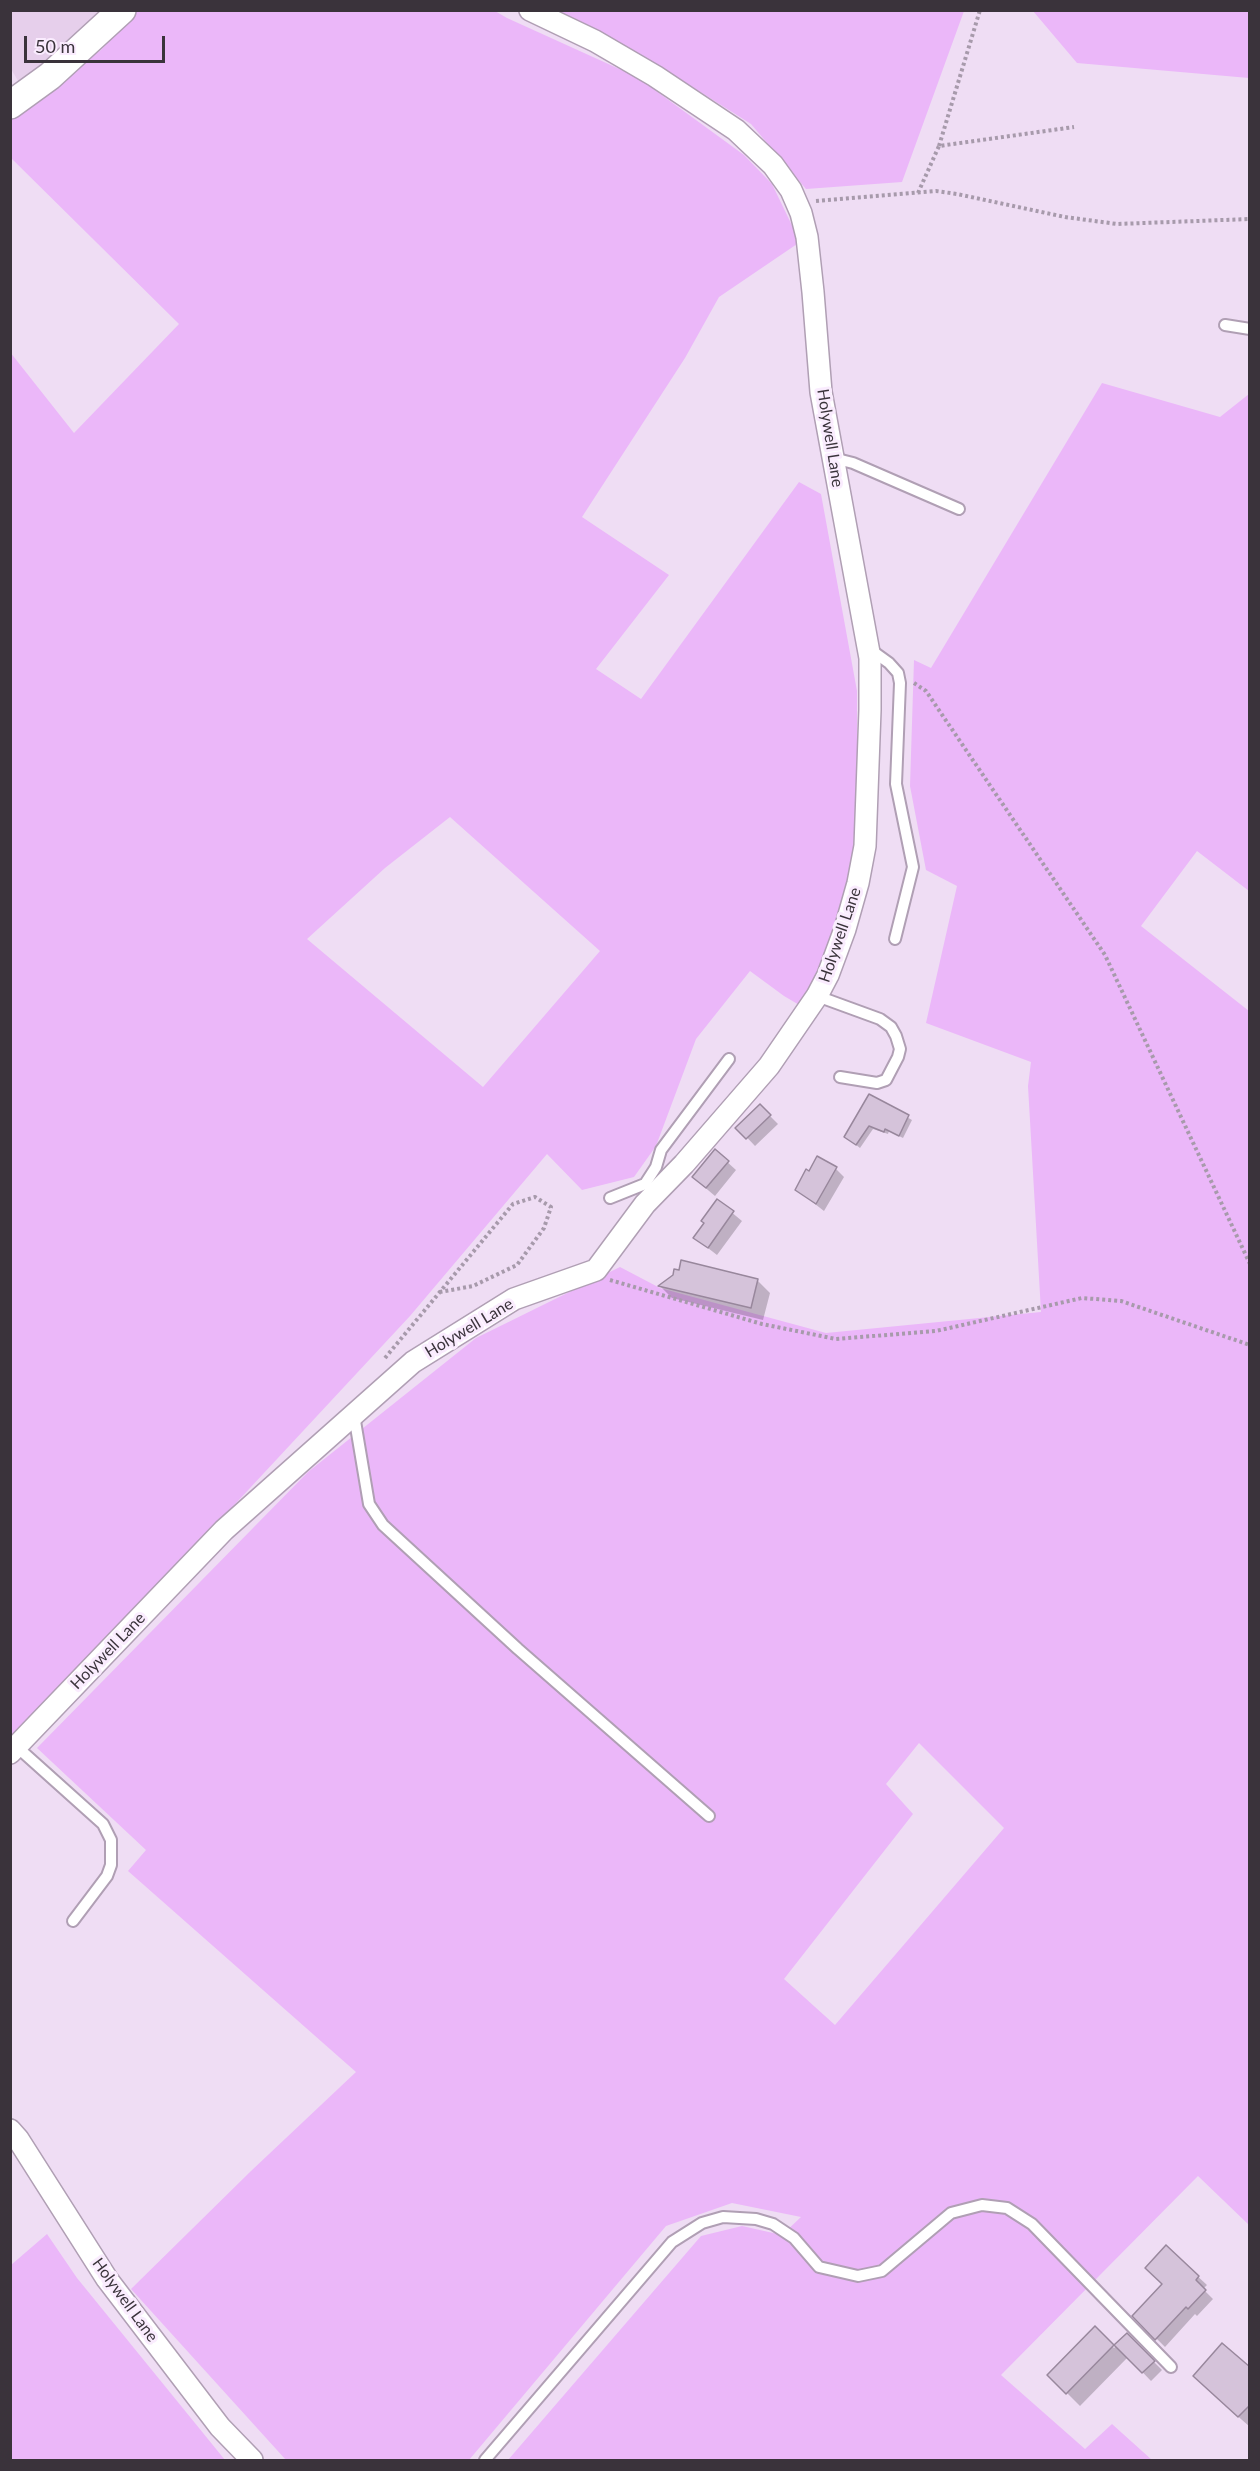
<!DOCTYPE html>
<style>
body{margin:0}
#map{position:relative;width:1260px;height:2471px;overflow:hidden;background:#efddf4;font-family:Lato,sans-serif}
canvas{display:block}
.frame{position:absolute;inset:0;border:12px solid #3a333b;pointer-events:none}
.scale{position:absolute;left:24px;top:36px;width:141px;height:27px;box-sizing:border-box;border:3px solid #3a333b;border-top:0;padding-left:8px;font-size:18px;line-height:21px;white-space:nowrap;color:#3a333b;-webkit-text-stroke:4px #faecfe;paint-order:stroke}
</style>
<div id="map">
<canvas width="1260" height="2471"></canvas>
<div class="frame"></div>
<div class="scale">50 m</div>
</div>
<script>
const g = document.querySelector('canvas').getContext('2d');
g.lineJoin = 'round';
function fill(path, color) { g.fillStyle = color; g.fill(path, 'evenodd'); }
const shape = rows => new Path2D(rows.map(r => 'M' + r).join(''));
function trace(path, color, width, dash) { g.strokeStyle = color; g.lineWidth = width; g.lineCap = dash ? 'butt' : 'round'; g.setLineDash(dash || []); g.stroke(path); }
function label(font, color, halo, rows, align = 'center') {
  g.font = font + ' Lato,sans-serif'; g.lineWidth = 6; g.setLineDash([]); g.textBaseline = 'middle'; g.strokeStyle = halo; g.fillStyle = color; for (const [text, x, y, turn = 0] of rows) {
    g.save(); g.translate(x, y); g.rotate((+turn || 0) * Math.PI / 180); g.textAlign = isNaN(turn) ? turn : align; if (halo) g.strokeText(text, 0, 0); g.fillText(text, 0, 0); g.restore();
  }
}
fill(shape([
 [11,11,104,11,76,41,20,84,11,69]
]), '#e6cfeb');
fill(shape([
 [137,11,495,11,507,18,637,77,744,155,772,184,800,242,719,297,685,358,582,517,669,575,596,669,641,699,799,482,821,494,857,691,857,852,837,930,801,1006,784,996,750,971,696,1039,656,1146,634,1177,582,1190,547,1154,410,1316,11,1745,10,352,74,433,179,324,11,158,11,116,101,50],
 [450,817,600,951,483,1087,307,939,385,868],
 [555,11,964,11,902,182,806,189,751,124,645,57],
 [1033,11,1249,11,1249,78,1077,63],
 [1102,383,1220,417,1249,394,1249,891,1197,851,1141,926,1249,1011,1249,2225,1198,2176,1001,2375,1085,2449,1112,2424,1152,2460,508,2460,701,2236,742,2226,782,2235,801,2217,732,2203,666,2226,469,2460,286,2460,131,2289,251,2171,356,2072,128,1871,146,1850,37,1748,308,1472,476,1338,620,1267,660,1288,826,1333,1041,1312,1028,1086,1031,1062,926,1023,957,886,926,870,910,786,914,660,931,668],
 [919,1743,1004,1828,835,2025,784,1979,913,1814,886,1784],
 [47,2234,77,2278,225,2460,11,2460,11,2265]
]), '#ebb7f9');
fill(shape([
 [869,1096,912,1120,903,1138,889,1131,888,1134,873,1129,860,1148,846,1137],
 [760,1106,778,1124,755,1146,738,1128],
 [715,1151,736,1170,715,1196,702,1185],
 [836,1169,844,1177,824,1211,797,1190],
 [718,1201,742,1221,717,1255,695,1238],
 [680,1272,757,1280,770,1293,763,1320,672,1298,660,1286],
 [1166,2247,1207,2285,1203,2289,1213,2299,1197,2316,1195,2314,1165,2347,1134,2316,1164,2284],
 [1095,2329,1114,2348,1127,2335,1162,2370,1151,2381,1128,2357,1080,2406,1049,2375],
 [1250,2369,1250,2427,1207,2389]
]), '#0003');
const building = shape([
 [869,1094,909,1115,899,1136,885,1129,884,1132,869,1126,856,1145,844,1137,869,1094],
 [760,1104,771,1115,746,1139,735,1128,760,1104],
 [715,1149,729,1161,706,1188,692,1177,715,1149],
 [817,1156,837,1167,816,1204,795,1190,806,1169,809,1171,817,1156],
 [717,1199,734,1211,708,1248,693,1238,704,1223,701,1221,717,1199],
 [681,1260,758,1279,751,1308,658,1286,673,1275,674,1269,679,1270,681,1260],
 [1166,2245,1199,2276,1196,2280,1206,2290,1188,2309,1186,2307,1155,2340,1132,2316,1162,2284,1145,2268,1166,2245],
 [1095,2326,1114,2345,1066,2394,1047,2375,1095,2326],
 [1127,2333,1155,2361,1142,2373,1114,2345,1127,2333],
 [1222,2343,1250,2367,1250,2405,1238,2417,1193,2376,1222,2343]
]);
fill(building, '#d5c3da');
trace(building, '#98879c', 1.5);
const service = shape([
 [1225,325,1250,329],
 [833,458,853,463,959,509],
 [871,650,889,663,898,673,900,683,896,784,913,867,895,939],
 [817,996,880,1019,891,1027,896,1036,900,1049,898,1057,886,1080,877,1083,840,1077],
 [610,1198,645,1184,656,1167,661,1150,729,1059],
 [354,1415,369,1504,383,1525,518,1649,709,1816],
 [16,1746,103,1824,111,1840,111,1865,107,1876,73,1921],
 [485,2460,672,2242,702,2223,723,2217,756,2219,773,2224,794,2238,819,2267,858,2276,882,2271,951,2213,982,2205,1007,2208,1032,2224,1171,2367]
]);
const minor = shape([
 [10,1753,224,1530,413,1362,514,1299,596,1270,645,1204,684,1164,769,1066,817,996,828,975,845,929,858,883,865,846,870,710,870,658,821,392,813,292,807,237,801,213,791,190,773,165,736,130,655,76,595,41,530,10],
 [10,2130,18,2139,107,2279,220,2427,252,2460]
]);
const tertiary = shape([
 [10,105,50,76,122,10]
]);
trace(service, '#b09fb4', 14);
trace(minor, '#b09fb4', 24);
trace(tertiary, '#b09fb4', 30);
trace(shape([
 [939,146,980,10],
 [918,193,939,146,1074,127],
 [816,201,936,191,957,194,1065,217,1117,224,1250,219],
 [914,683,926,691,1105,955,1250,1264],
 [610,1280,762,1324,836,1339,936,1331,1082,1298,1121,1301,1250,1345],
 [385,1358,513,1204,535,1197,551,1207,544,1228,517,1265,473,1286,440,1292]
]), '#a79aab', 4, [3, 3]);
trace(service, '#fff', 10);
trace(minor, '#fff', 21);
trace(tertiary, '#fff', 27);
label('16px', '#3a333b', '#faecfe', [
 ["Holywell Lane",830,438,81],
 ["Holywell Lane",840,935,-71],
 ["Holywell Lane",469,1328,-31],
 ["Holywell Lane",108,1651,-46],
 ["Holywell Lane",125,2300,54]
]);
</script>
